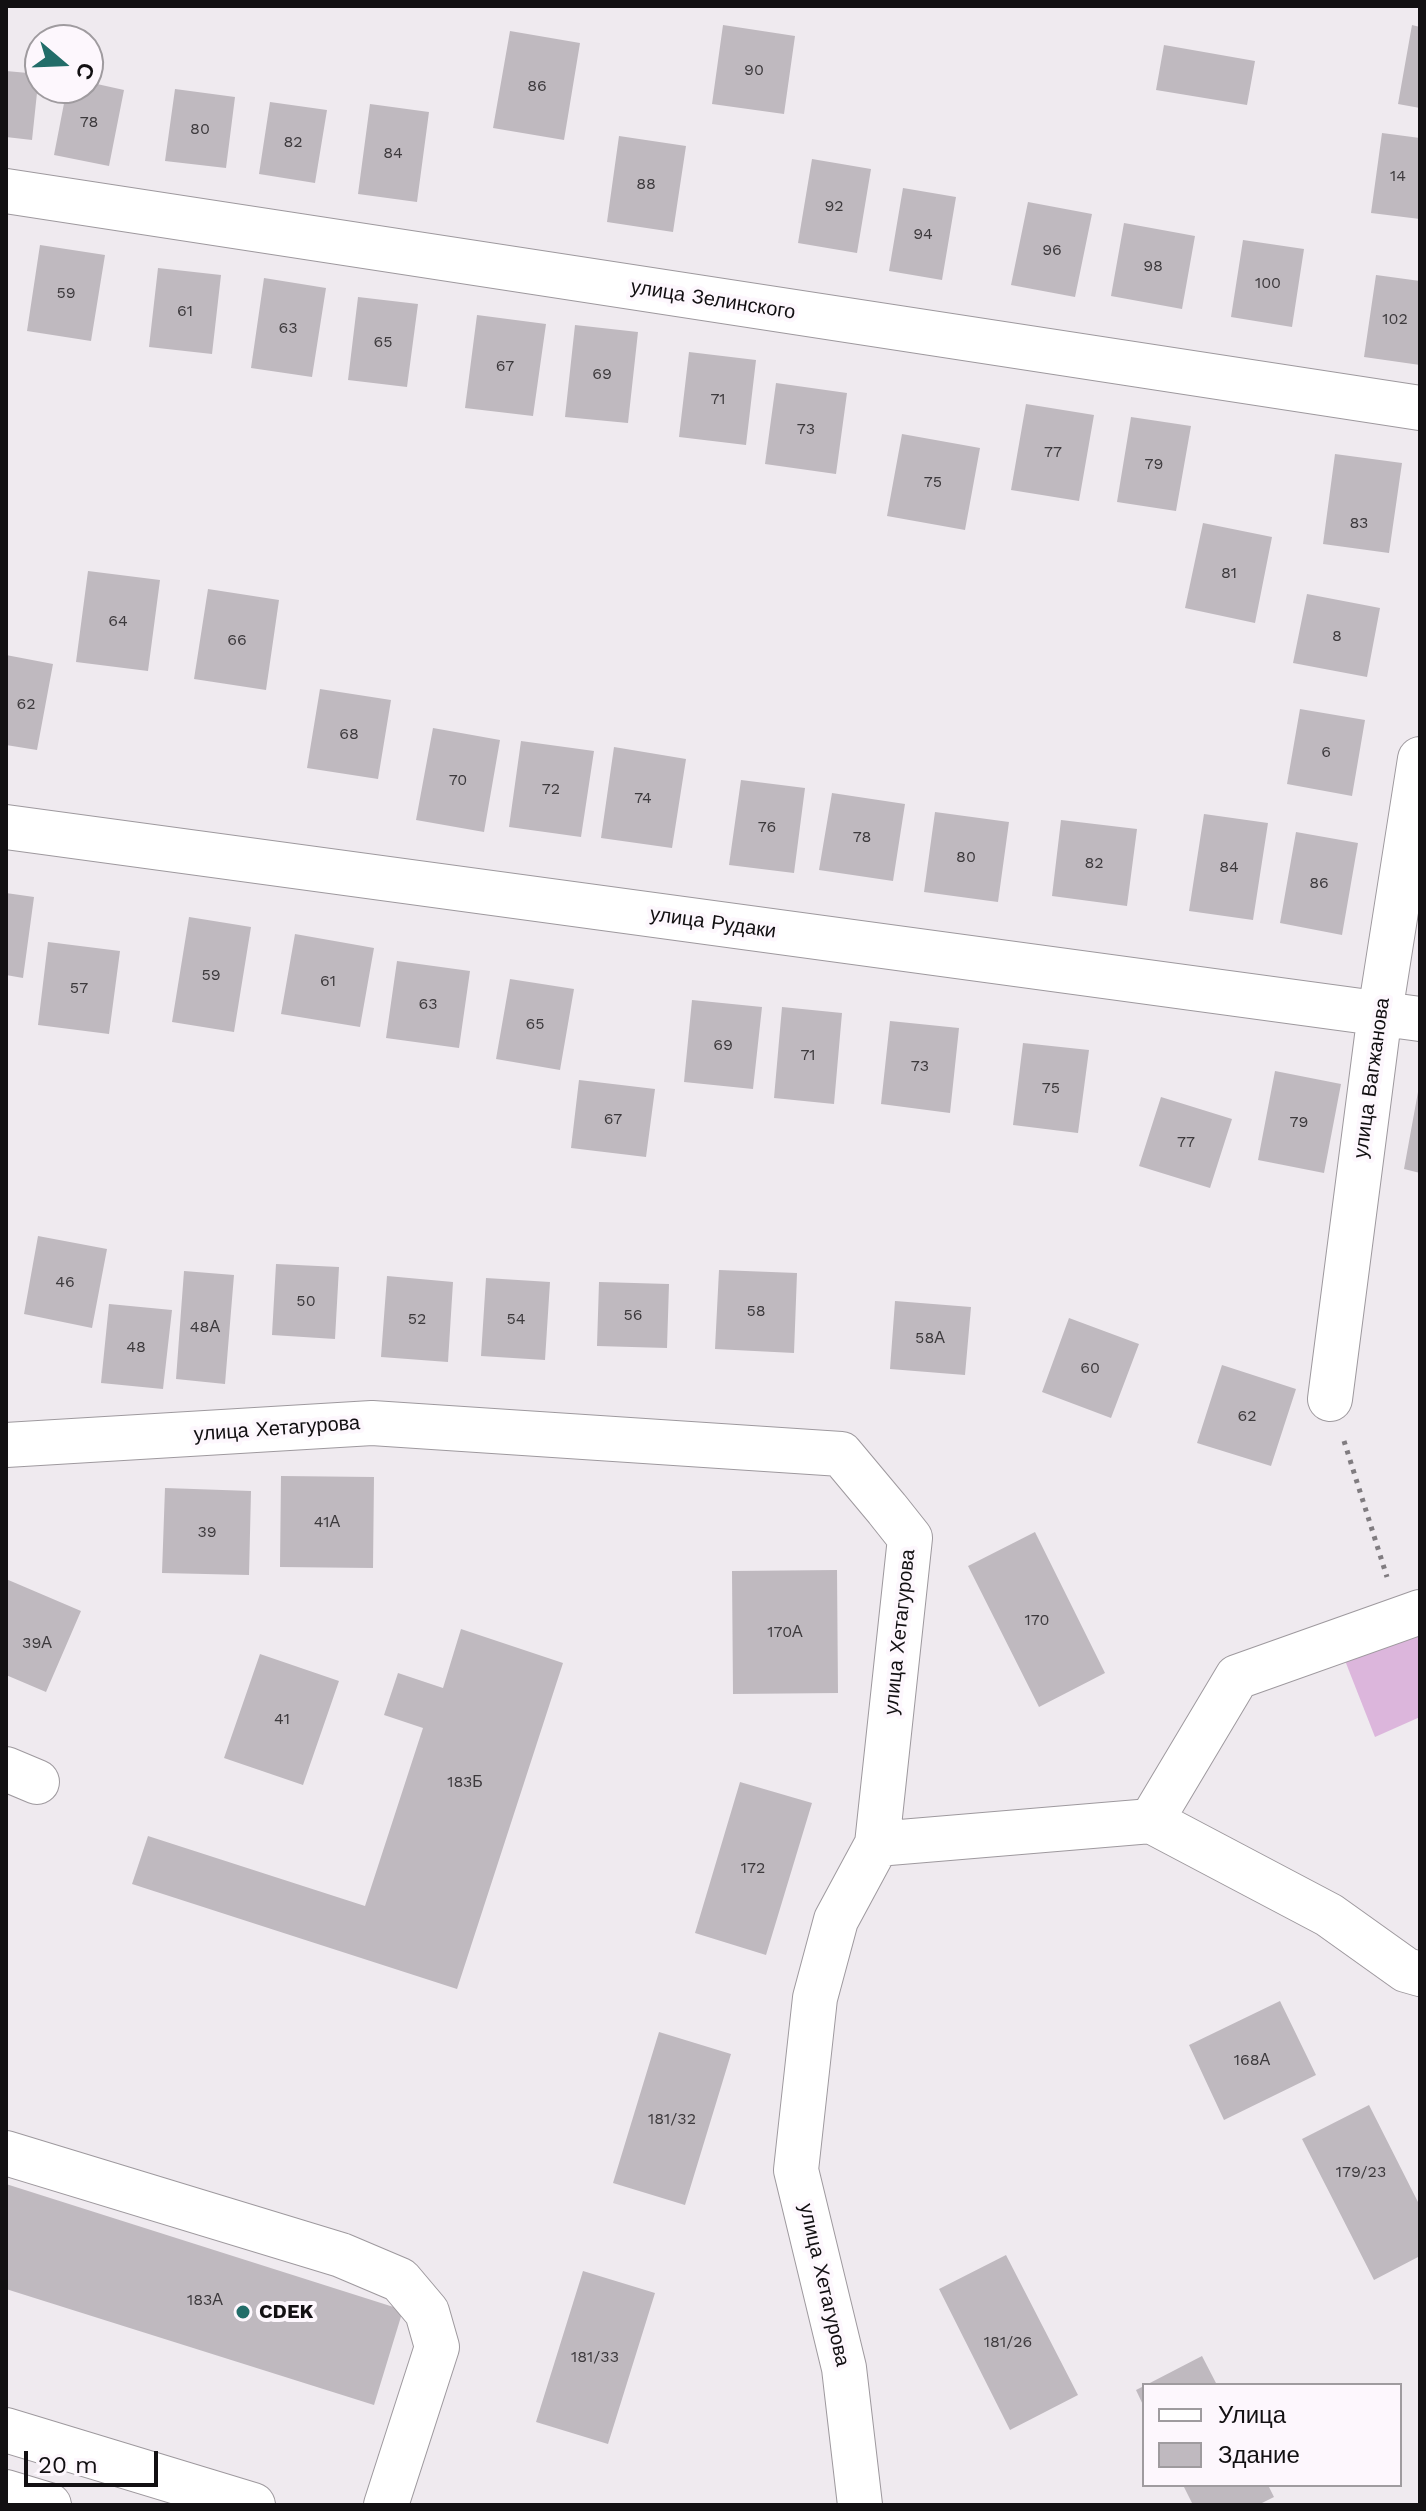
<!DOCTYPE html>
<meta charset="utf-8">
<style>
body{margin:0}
#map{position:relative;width:1426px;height:2511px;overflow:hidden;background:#efeaef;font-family:"Work Sans",sans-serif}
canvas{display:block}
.frame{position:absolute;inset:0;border:8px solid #121012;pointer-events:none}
.legend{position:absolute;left:1142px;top:2383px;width:260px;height:104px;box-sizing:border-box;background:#fdf7fd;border:2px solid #9f9b9f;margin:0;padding:10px 14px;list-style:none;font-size:24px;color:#121012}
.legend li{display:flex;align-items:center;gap:16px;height:40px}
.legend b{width:40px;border:2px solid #9f9b9f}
.north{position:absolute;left:24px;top:24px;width:80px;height:80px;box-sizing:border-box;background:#fdf7fd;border:2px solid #9f9b9f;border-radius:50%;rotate:109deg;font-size:22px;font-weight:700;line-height:32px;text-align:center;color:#121012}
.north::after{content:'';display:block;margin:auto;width:28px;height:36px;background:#226d69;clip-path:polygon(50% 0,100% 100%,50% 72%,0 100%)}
.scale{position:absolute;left:24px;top:2451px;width:134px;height:36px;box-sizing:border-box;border:4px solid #121012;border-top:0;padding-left:10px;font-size:24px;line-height:28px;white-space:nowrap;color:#121012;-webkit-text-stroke:6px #fdf7fd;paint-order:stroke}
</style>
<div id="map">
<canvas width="1426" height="2511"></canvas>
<div class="frame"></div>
<ul class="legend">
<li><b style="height:10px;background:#fff"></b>Улица</li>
<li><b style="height:22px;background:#bfb9bf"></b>Здание</li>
</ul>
<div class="north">С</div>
<div class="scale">20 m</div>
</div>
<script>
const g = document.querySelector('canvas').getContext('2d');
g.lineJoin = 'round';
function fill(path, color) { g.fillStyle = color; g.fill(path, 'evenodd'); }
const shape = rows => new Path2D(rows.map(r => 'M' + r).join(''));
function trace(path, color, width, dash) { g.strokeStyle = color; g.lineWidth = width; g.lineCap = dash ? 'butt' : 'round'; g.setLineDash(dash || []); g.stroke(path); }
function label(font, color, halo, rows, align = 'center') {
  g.font = font + ' "Work Sans",sans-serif'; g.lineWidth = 8; g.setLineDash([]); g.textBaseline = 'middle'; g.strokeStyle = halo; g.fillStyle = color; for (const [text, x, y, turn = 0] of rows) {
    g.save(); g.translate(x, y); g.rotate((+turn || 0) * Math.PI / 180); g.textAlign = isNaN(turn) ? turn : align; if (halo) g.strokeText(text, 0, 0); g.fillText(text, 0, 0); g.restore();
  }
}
fill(shape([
 [1420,1630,1420,1717,1375,1737,1344,1658]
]), '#dcb6dc');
fill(shape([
 [723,25,795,36,784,114,712,104],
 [1412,25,1420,27,1420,108,1398,104],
 [510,31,580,43,564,140,493,128],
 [1164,45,1255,61,1247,105,1156,90],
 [6,71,39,74,32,140,6,137],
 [88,82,124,90,109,166,54,155,67,88,88,88],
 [175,89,235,97,226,168,165,161],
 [270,102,327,110,315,183,259,174],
 [370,104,429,112,417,202,358,194],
 [1382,133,1420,138,1420,219,1371,213],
 [619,136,686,146,673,232,607,222],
 [812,159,871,169,857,253,798,243],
 [903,188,956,197,942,280,889,271],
 [1028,202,1092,214,1075,297,1011,285],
 [1124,223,1195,236,1182,309,1111,296],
 [1243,240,1304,249,1292,327,1231,317],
 [40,245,105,255,91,341,27,331],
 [158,268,221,275,212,354,149,347],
 [1376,275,1420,281,1420,365,1364,357],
 [264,278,326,288,312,377,251,368],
 [358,297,418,304,407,387,348,380],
 [477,315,546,324,533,416,465,408],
 [575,325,638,332,628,423,565,417],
 [689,352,756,360,746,445,679,437],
 [776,383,847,393,836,474,765,464],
 [1026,404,1094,415,1079,501,1011,490],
 [1131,417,1191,426,1176,511,1117,502],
 [902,434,980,448,965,530,887,516],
 [1335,454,1402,463,1389,553,1323,544],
 [1203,523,1272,537,1255,623,1185,608],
 [88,571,160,580,148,671,76,662],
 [208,589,279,600,266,690,194,679],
 [1307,594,1380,608,1367,677,1293,663],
 [6,655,53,664,37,750,6,745],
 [320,689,391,700,378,779,307,768],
 [1300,709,1365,720,1352,796,1287,784],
 [433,728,500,740,484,832,416,820],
 [521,741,594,751,581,837,509,827],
 [614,747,686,759,672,848,601,838],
 [741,780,805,788,794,873,729,865],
 [832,793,905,804,893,881,819,870],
 [935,812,1009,822,998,902,924,892],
 [1204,814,1268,823,1253,920,1189,911],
 [1061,820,1137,829,1127,906,1052,896],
 [1296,832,1358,843,1342,935,1280,923],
 [6,893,34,897,23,978,6,975],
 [189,917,251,927,234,1032,172,1022],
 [295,934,374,948,360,1027,281,1014],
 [48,942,120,951,109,1034,38,1025],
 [397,961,470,971,459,1048,386,1038],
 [510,979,574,989,560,1070,496,1059],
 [692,1000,762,1007,753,1089,684,1082],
 [782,1007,842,1013,834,1104,774,1098],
 [890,1021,959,1028,950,1113,881,1104],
 [1023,1043,1089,1050,1078,1133,1013,1125],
 [1275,1071,1341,1084,1324,1173,1258,1160],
 [579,1080,655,1089,646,1157,571,1148],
 [1418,1092,1420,1093,1420,1173,1404,1169],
 [1161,1097,1232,1119,1210,1188,1139,1166],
 [38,1236,107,1249,92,1328,24,1314],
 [276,1264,339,1267,335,1339,272,1335],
 [719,1270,797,1273,794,1353,715,1349],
 [184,1271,234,1275,225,1384,176,1379],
 [387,1276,453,1282,448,1362,381,1357],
 [486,1278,550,1282,545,1360,481,1356],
 [599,1282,669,1284,667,1348,597,1346],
 [895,1301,971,1307,965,1375,890,1369],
 [109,1304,172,1310,163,1389,101,1383],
 [1069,1318,1139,1344,1111,1418,1042,1392],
 [1222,1365,1296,1389,1271,1466,1197,1443],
 [281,1476,374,1477,373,1568,280,1567],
 [165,1488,251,1491,249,1575,162,1573],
 [1035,1532,1105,1673,1039,1707,968,1566],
 [837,1570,838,1693,733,1694,732,1571],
 [6,1579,81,1611,46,1692,6,1675],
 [461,1629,563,1663,457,1989,132,1884,148,1836,365,1906,423,1728,384,1715,398,1673,443,1688],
 [260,1654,339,1681,303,1785,224,1758],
 [740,1782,812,1803,766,1955,695,1933],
 [1280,2001,1316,2075,1224,2120,1189,2045],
 [659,2032,731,2054,685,2205,613,2183],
 [1369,2105,1420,2206,1420,2256,1374,2280,1302,2139],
 [6,2184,403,2310,374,2405,6,2289],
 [1006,2255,1078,2395,1010,2430,939,2289],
 [583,2271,655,2293,608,2444,536,2422],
 [1202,2356,1217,2385,1146,2385],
 [1144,2386,1144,2407,1136,2390],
 [1183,2485,1268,2485,1274,2497,1258,2505,1193,2505]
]), '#bfb9bf');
const minor = shape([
 [6,191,1420,408],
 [6,827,1420,1019],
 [1330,1399,1380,1013,1420,759],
 [6,1445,372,1423,841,1454,887,1509,910,1538,877,1844,836,1920,815,1998,796,2170,844,2368,860,2505],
 [6,1769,37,1782],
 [1151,1821,1237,1677,1420,1612],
 [877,1844,1151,1821,1329,1915,1406,1970,1420,1974],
 [6,2153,341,2255,400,2280,427,2312,437,2347,386,2505],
 [6,2430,253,2505],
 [6,2492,49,2505]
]);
trace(minor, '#9e999e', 46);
trace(shape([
 [1344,1441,1387,1577]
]), '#807c80', 5, [4, 6]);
trace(minor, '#fff', 44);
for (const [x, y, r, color] of [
 [243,2312,8,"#226d69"]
]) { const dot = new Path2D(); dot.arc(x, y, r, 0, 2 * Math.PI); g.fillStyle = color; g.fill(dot); trace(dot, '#fdf7fd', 3); }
label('16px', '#3d3a3d', null, [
 ["90",754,70],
 ["86",537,86],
 ["78",89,122],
 ["80",200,129],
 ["82",293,142],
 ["84",393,153],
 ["14",1398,176],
 ["88",646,184],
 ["92",834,206],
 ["94",923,234],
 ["96",1052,250],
 ["98",1153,266],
 ["100",1268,283],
 ["59",66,293],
 ["61",185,311],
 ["102",1395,319],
 ["63",288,328],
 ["65",383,342],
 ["67",505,366],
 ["69",602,374],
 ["71",718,399],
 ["73",806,429],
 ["77",1053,452],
 ["79",1154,464],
 ["75",933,482],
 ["83",1359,523],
 ["81",1229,573],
 ["64",118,621],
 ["8",1337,636],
 ["66",237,640],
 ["62",26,704],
 ["68",349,734],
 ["6",1326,752],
 ["70",458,780],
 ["72",551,789],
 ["74",643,798],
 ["76",767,827],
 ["78",862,837],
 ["80",966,857],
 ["82",1094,863],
 ["84",1229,867],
 ["86",1319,883],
 ["59",211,975],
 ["61",328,981],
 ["57",79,988],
 ["63",428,1004],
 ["65",535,1024],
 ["69",723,1045],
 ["71",808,1055],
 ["73",920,1066],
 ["75",1051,1088],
 ["67",613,1119],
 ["79",1299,1122],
 ["77",1186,1142],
 ["46",65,1282],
 ["50",306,1301],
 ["58",756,1311],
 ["56",633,1315],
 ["52",417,1319],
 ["54",516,1319],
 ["48А",205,1327],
 ["58А",930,1338],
 ["48",136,1347],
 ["60",1090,1368],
 ["62",1247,1416],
 ["41А",327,1522],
 ["39",207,1532],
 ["170",1037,1620],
 ["170А",785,1632],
 ["39А",37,1643],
 ["41",282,1719],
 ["183Б",465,1782],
 ["172",753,1868],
 ["168А",1252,2060],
 ["181/32",672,2119],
 ["179/23",1361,2172],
 ["183А",205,2300],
 ["181/26",1008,2342],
 ["181/33",595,2357]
]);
label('20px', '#121012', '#fdf7fd', [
 ["улица Зелинского",713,300,9],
 ["улица Рудаки",713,923,8],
 ["улица Вагжанова",1372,1078,-82],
 ["улица Хетагурова",277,1429,-4],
 ["улица Хетагурова",900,1632,-84],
 ["улица Хетагурова",824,2285,77]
]);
label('bold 20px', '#121012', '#fdf7fd', [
 ["CDEK",259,2312]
], 'left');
</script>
